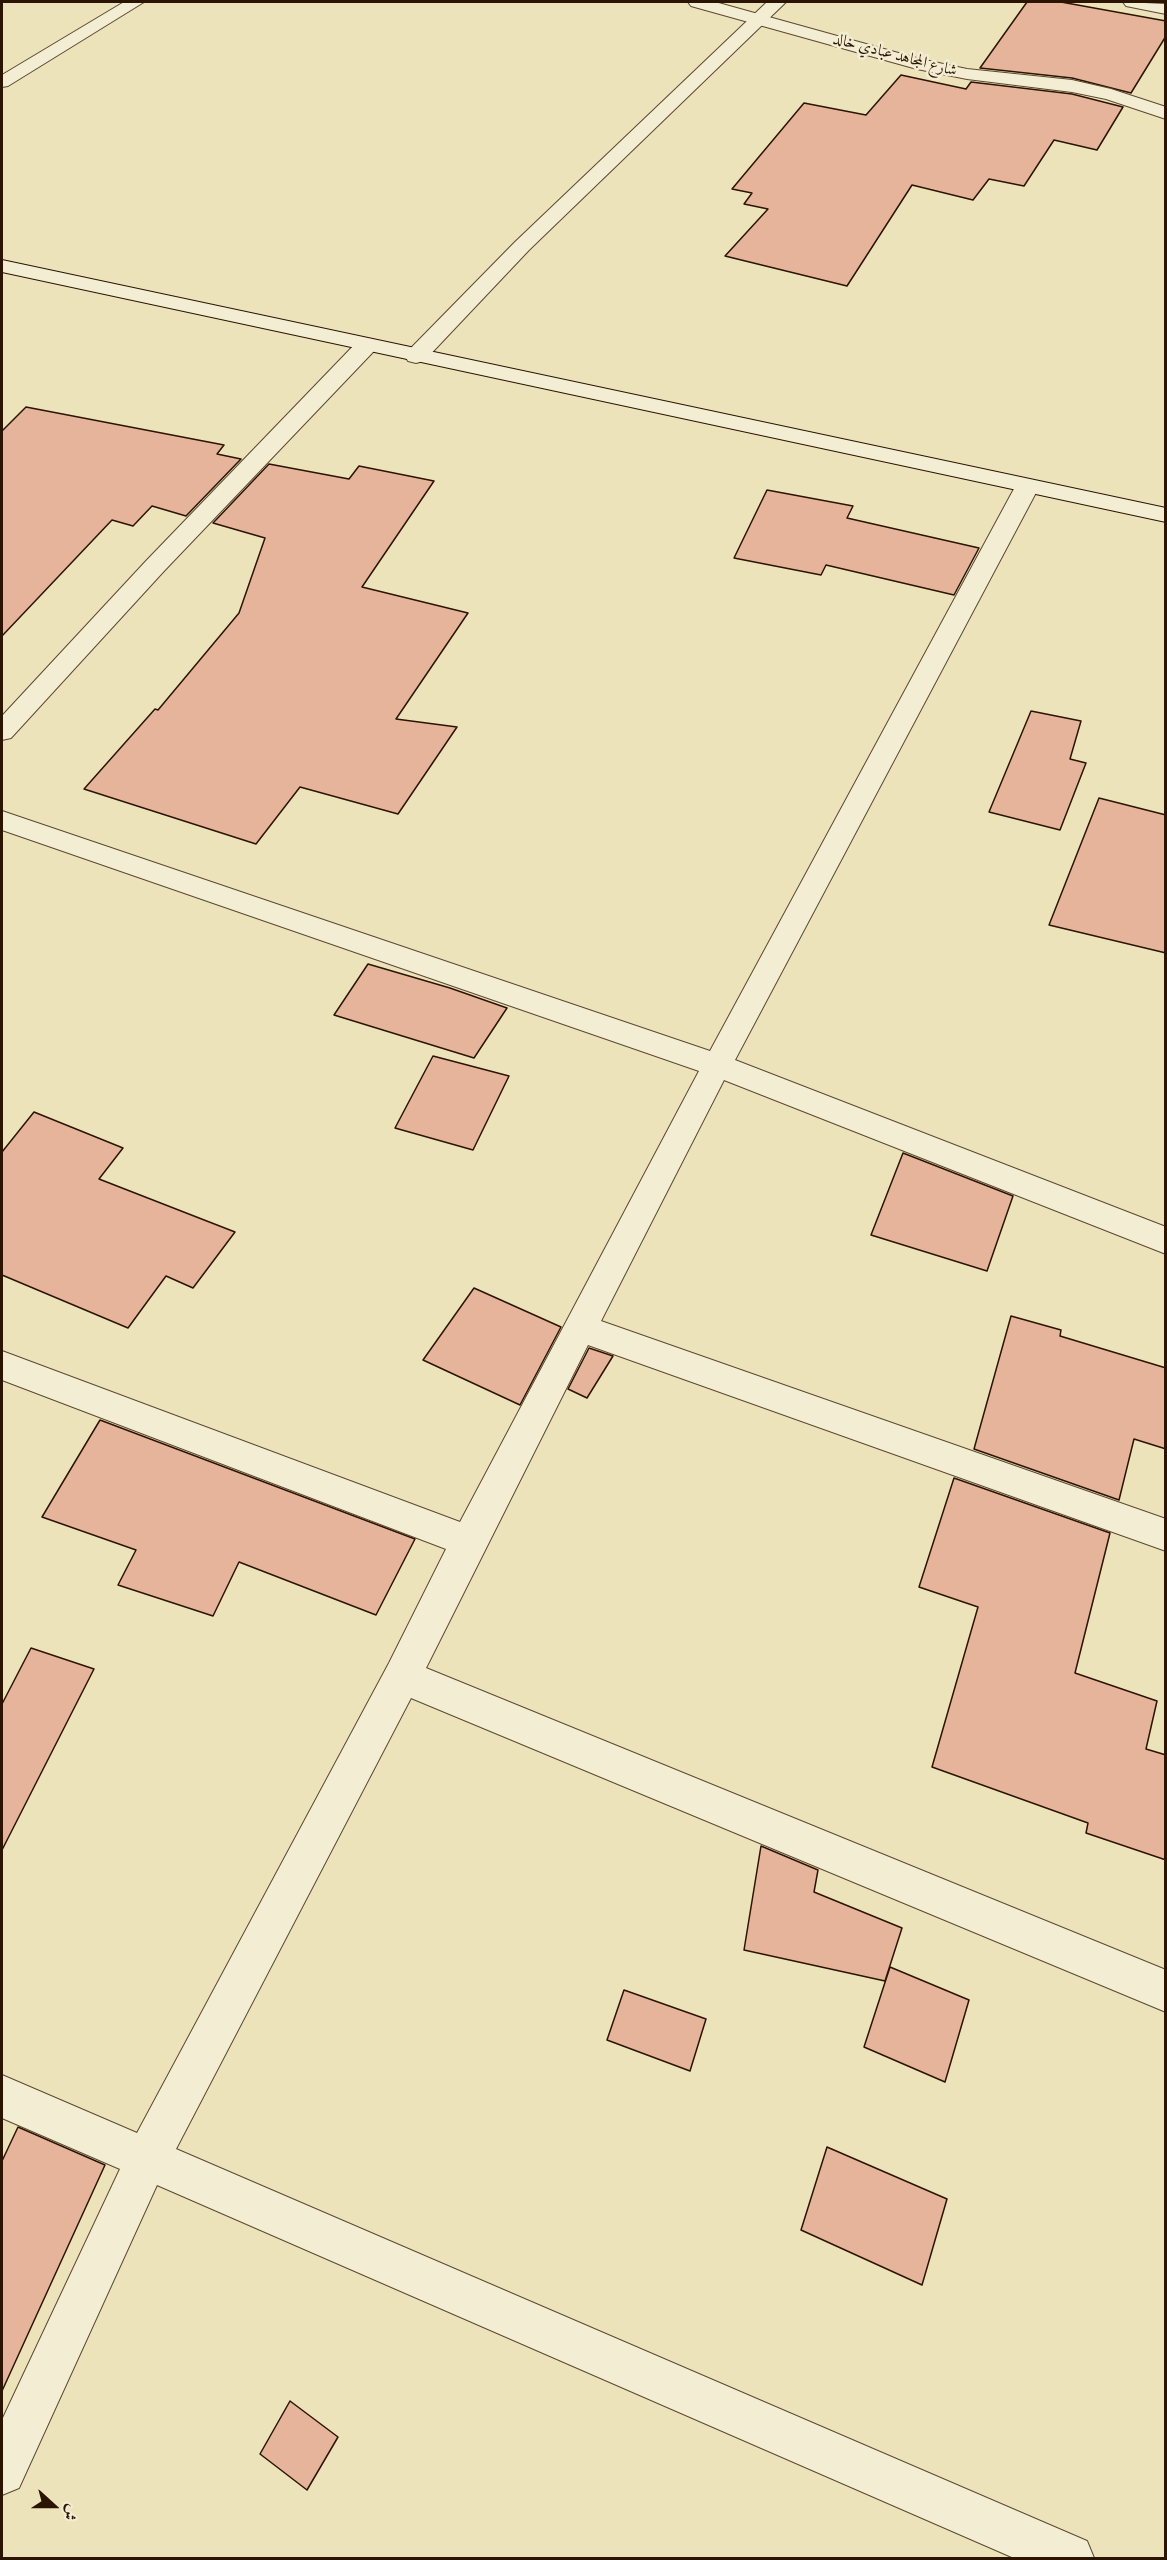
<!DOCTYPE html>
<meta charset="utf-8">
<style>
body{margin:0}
#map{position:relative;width:1167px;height:2560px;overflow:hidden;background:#ede3bb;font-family:"EB Garamond",Amiri,serif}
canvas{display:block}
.frame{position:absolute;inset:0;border:3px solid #2b1402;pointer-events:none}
.north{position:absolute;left:24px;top:2476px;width:60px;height:60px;-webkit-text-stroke:4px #f3edd3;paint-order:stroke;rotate:111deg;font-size:16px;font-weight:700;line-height:24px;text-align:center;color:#2b1402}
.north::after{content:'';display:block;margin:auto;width:21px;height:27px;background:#2b1402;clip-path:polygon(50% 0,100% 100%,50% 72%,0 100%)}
</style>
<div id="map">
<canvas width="1167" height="2560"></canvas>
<div class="frame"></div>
<div class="north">ش</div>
</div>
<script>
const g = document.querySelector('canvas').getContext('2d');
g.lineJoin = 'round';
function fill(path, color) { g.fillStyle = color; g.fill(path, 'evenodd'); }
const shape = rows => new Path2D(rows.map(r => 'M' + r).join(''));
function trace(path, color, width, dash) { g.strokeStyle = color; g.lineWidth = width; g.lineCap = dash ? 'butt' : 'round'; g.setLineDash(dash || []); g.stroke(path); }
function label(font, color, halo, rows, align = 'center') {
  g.font = font + ' "EB Garamond",Amiri,serif'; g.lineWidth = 5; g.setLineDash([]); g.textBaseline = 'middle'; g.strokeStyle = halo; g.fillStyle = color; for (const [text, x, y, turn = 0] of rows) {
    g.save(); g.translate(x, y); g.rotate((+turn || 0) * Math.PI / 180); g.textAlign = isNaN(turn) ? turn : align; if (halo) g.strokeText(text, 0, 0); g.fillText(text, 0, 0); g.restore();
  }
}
const building = shape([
 [1027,2,1061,2,1166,21,1166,36,1131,93,1072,78,980,68,1027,2],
 [901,75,966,89,971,82,1072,94,1123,107,1097,150,1054,140,1024,186,989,179,973,200,912,185,847,286,725,256,768,209,744,204,752,193,732,189,804,103,866,115,901,75],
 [26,407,224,445,217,454,241,459,186,516,152,506,133,526,112,520,2,636,2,431,26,407],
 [269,464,349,479,359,466,434,481,362,587,468,613,396,719,457,727,398,814,300,787,256,844,84,789,155,709,158,710,239,613,265,538,213,523,269,464],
 [767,490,853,506,847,518,979,548,954,595,826,565,821,575,734,558,767,490],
 [1031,711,1081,721,1070,759,1086,763,1060,830,989,812,1031,711],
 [1099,798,1166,815,1166,953,1049,925,1099,798],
 [368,964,450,988,507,1008,474,1058,334,1015,368,964],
 [433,1056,509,1076,473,1150,395,1128,433,1056],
 [34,1112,123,1148,99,1179,235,1232,193,1288,166,1276,128,1328,2,1275,2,1152,34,1112],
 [903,1153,1013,1196,987,1271,871,1235,903,1153],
 [474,1288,561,1327,520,1405,423,1360,474,1288],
 [1011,1316,1061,1330,1060,1336,1166,1368,1166,1449,1134,1439,1119,1500,974,1449,1011,1316],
 [589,1348,613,1356,587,1398,568,1389,589,1348],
 [100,1420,415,1539,376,1615,239,1562,213,1616,118,1585,136,1550,42,1517,100,1420],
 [954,1478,1110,1533,1075,1673,1157,1701,1146,1749,1166,1755,1166,1860,1086,1833,1088,1823,932,1767,978,1607,919,1587,954,1478],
 [31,1648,94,1669,2,1850,2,1704,31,1648],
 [761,1846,818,1870,814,1892,902,1928,885,1981,744,1950,761,1846],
 [890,1967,969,2000,945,2082,864,2047,890,1967],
 [624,1990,706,2019,690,2071,607,2040,624,1990],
 [18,2127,105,2165,2,2391,2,2161,18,2127],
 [827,2147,947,2199,922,2285,801,2230,827,2147],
 [290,2401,338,2437,307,2490,260,2454,290,2401]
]);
fill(building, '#e6b49b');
trace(building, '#2b1402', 1.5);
const minor = shape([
 [124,2,144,2,8,86,2,87,2,75,124,2],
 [688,2,715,2,920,59,967,69,1072,80,1111,89,1166,107,1166,119,1106,99,1072,92,967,79,917,69,691,6,688,2],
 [1123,2,1166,4,1166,14,1126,6,1123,2],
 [366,340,374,341,377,346,374,351,164,571,11,738,2,740,2,716,146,561,358,341,366,340],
 [1027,480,1035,482,1039,487,735,1060,1166,1227,1166,1254,724,1080,601,1321,1166,1519,1166,1551,588,1345,426,1668,1166,1970,1166,2012,411,1698,176,2149,1087,2541,1094,2558,1014,2558,157,2185,19,2488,2,2495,2,2420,120,2169,2,2118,2,2075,137,2133,389,1663,446,1549,2,1380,2,1351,460,1522,699,1071,2,830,2,811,710,1051,1015,487,1019,482,1027,480]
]);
const tertiary = shape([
 [767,2,786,2,529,250,424,361,416,363,408,361,405,356,408,351,515,242,767,2]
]);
const secondary = shape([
 [2,260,1166,508,1166,522,2,272,2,260]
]);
trace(minor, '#5c4830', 2);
trace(tertiary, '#5c4830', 2);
trace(secondary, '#2b1402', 2);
fill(minor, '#f3edd3');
fill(tertiary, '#f3edd3');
fill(secondary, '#f3edd3');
label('16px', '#2b1402', '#f3edd3', [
 ["شارع المجاهد عبادي خالد",895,55,15]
]);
</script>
